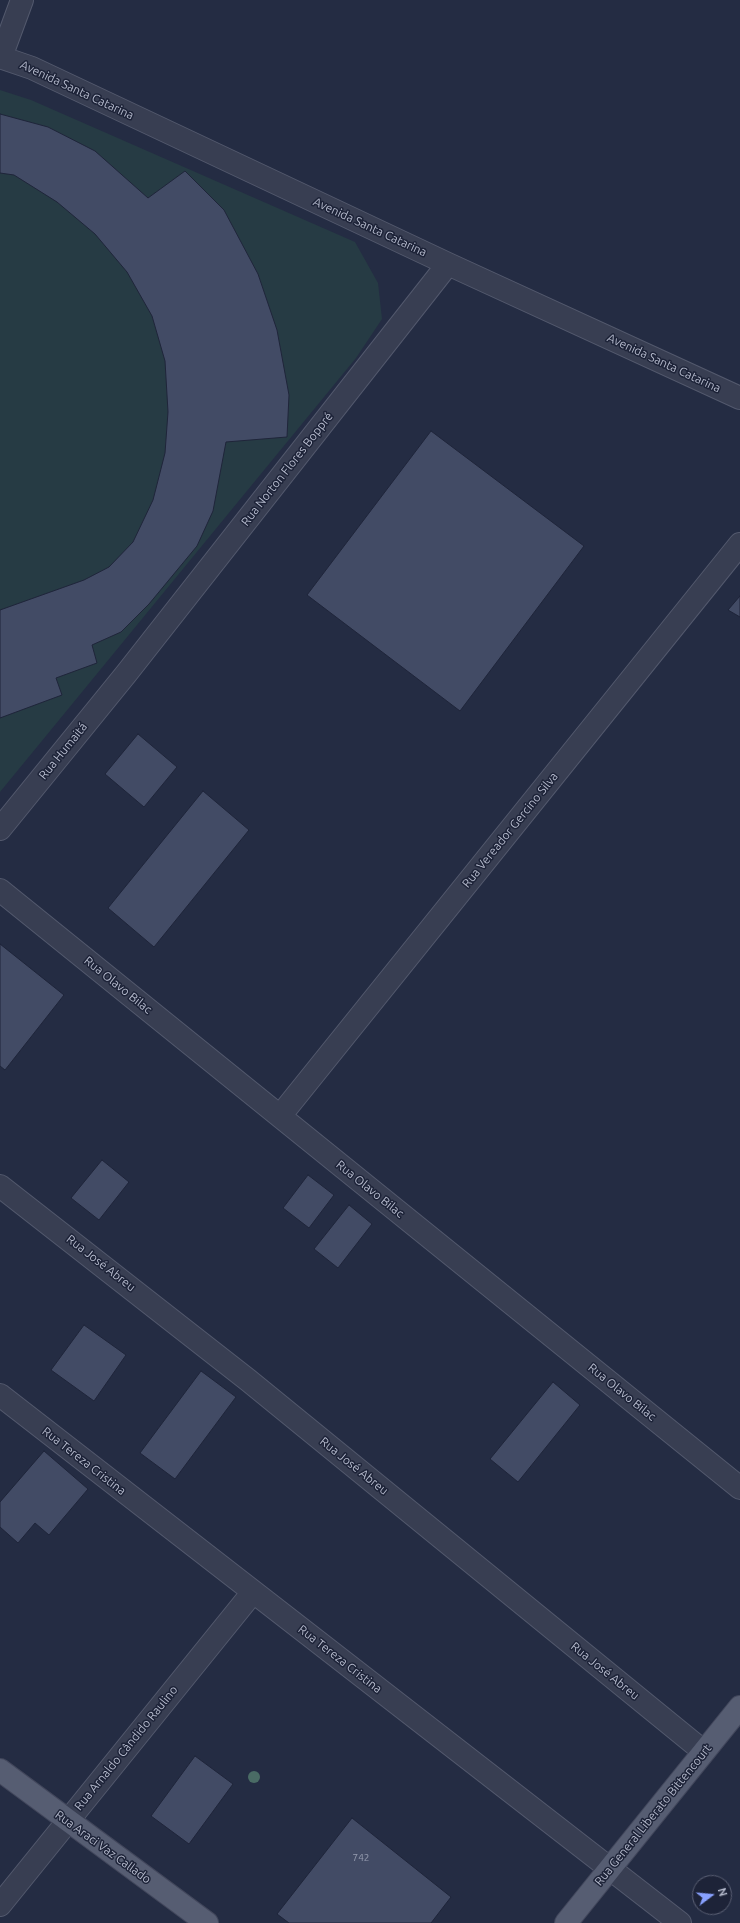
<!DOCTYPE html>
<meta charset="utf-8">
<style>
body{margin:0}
#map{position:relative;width:740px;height:1923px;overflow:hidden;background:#242c43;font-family:Ubuntu,sans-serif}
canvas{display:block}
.north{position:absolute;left:692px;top:1875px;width:40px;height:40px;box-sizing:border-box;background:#1d2338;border:1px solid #5a5f73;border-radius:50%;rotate:74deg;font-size:11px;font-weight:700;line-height:16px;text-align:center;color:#b5bacc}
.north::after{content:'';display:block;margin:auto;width:14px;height:18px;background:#88a1ff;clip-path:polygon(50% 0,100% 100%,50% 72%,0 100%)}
</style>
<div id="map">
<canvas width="740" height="1923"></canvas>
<div class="north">N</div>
</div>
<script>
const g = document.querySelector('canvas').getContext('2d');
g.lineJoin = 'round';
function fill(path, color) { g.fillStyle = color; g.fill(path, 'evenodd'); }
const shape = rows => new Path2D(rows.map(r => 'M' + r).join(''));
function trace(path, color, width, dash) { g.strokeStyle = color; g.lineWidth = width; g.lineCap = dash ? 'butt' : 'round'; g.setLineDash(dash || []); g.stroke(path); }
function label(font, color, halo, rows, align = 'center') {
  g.font = font + ' Ubuntu,sans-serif'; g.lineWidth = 3; g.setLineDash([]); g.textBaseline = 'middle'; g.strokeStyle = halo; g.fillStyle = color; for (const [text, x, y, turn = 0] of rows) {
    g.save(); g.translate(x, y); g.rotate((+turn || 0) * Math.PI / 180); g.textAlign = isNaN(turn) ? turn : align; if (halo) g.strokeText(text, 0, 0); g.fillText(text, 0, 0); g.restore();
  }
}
fill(shape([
 [0,90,31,100,355,242,378,283,382,319,356,358,0,792]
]), '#263b44');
const building = shape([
 [0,114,48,127,95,151,148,198,185,171,224,210,258,274,277,330,289,395,287,437,226,442,213,511,197,546,149,604,121,632,92,645,97,663,56,678,62,695,0,718,0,610,84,580,109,567,133,542,153,500,165,453,168,412,165,361,152,316,127,272,95,234,57,202,14,175,0,173,0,114],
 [431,431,584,546,460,711,307,595,431,431],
 [740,596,740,617,728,610,740,596],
 [138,734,177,767,144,807,105,774,138,734],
 [203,791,249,830,154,947,108,908,203,791],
 [0,944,64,995,5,1070,0,1066,0,944],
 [102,1160,129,1182,99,1220,71,1198,102,1160],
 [308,1175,334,1195,309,1228,283,1208,308,1175],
 [349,1205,372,1224,338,1268,314,1249,349,1205],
 [84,1325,126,1355,94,1401,51,1370,84,1325],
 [201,1371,236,1397,175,1479,140,1453,201,1371],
 [553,1382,580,1405,518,1482,490,1459,553,1382],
 [44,1451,88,1489,49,1535,35,1523,18,1543,0,1527,0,1502,44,1451],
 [195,1756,233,1784,189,1844,151,1816,195,1756],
 [352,1818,451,1897,431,1923,289,1923,277,1914,352,1818]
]);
fill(building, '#424b65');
trace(building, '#1f253a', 1);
const minor = shape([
 [0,57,32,68,448,264,740,398],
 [1,57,22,0],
 [0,829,126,674,448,264],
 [0,890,740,1488],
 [280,1116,740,544],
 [0,1186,248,1380,703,1751],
 [0,1395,680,1923],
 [0,1905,253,1592]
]);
const major = shape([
 [0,1770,207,1923],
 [566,1923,740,1707]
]);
trace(minor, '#53596d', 24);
trace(major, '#42475c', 24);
trace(minor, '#383e52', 22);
trace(major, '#565d72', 22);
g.fillStyle = '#4a6b65';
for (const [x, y] of [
 [254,1777]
]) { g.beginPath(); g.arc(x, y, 6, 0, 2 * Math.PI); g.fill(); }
label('10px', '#989eb2', null, [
 ["742",361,1858]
]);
label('12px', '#b5bacc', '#1d2338', [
 ["Avenida Santa Catarina",77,90,25],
 ["Avenida Santa Catarina",370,227,25],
 ["Avenida Santa Catarina",664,363,25],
 ["Rua Norton Flores Boppré",287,469,-52],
 ["Rua Humaitá",63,751,-51],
 ["Rua Vereador Gercino Silva",510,830,-51],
 ["Rua Olavo Bilac",118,985,39],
 ["Rua Olavo Bilac",370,1189,39],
 ["Rua José Abreu",101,1263,38],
 ["Rua Olavo Bilac",622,1392,39],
 ["Rua Tereza Cristina",84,1461,38],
 ["Rua José Abreu",354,1466,39],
 ["Rua Tereza Cristina",340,1659,38],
 ["Rua José Abreu",605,1671,39],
 ["Rua Arnaldo Cândido Raulino",126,1748,-51],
 ["Rua General Liberato Bittencourt",653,1815,-51],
 ["Rua Araci Vaz Callado",103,1847,36]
]);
</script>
